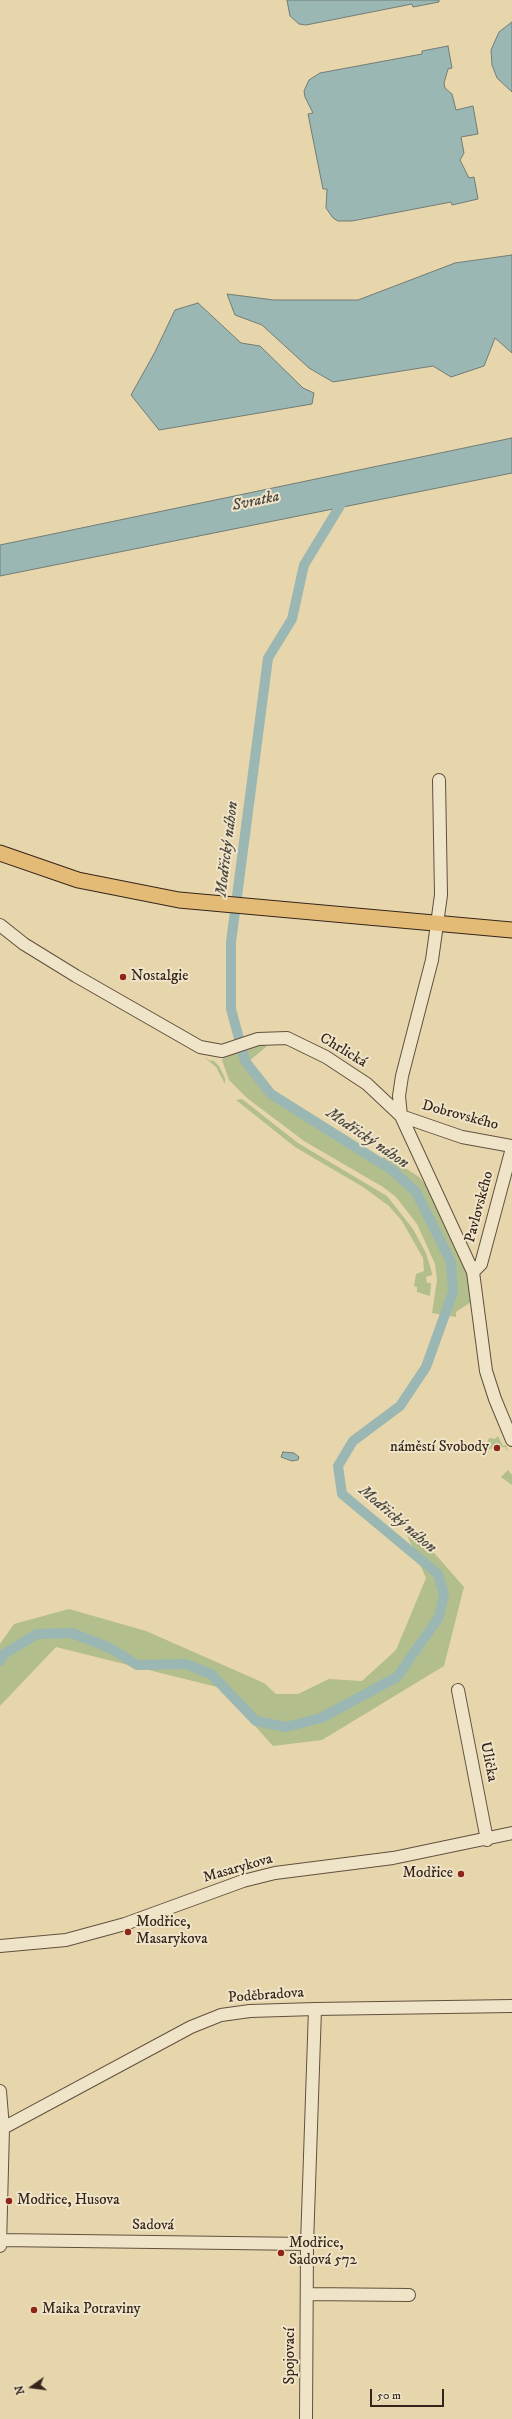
<!DOCTYPE html>
<meta charset="utf-8">
<style>
body{margin:0}
#map{position:relative;width:512px;height:2419px;overflow:hidden;background:#e7d6ab;font-family:"IM FELL DW Pica",serif}
canvas{display:block}
.north{position:absolute;left:12px;top:2367px;width:40px;height:40px;-webkit-text-stroke:3px #efe4c8;paint-order:stroke;rotate:256deg;font-size:11px;font-weight:700;line-height:16px;text-align:center;color:#35241b}
.north::after{content:'';display:block;margin:auto;width:14px;height:18px;background:#35241b;clip-path:polygon(50% 0,100% 100%,50% 72%,0 100%)}
.scale{position:absolute;left:370px;top:2389px;width:74px;height:18px;box-sizing:border-box;border:2px solid #35241b;border-top:0;padding-left:5px;font-size:12px;line-height:14px;white-space:nowrap;color:#35241b;-webkit-text-stroke:3px #efe4c8;paint-order:stroke}
</style>
<div id="map">
<canvas width="512" height="2419"></canvas>
<div class="north">N</div>
<div class="scale">50 m</div>
</div>
<script>
const g = document.querySelector('canvas').getContext('2d');
g.lineJoin = 'round';
function fill(path, color) { g.fillStyle = color; g.fill(path, 'evenodd'); }
const shape = rows => new Path2D(rows.map(r => 'M' + r).join(''));
function trace(path, color, width, dash) { g.strokeStyle = color; g.lineWidth = width; g.lineCap = dash ? 'butt' : 'round'; g.setLineDash(dash || []); g.stroke(path); }
function label(font, color, halo, rows, align = 'center') {
  g.font = font + ' "IM FELL DW Pica",serif'; g.lineWidth = 4; g.setLineDash([]); g.textBaseline = 'middle'; g.strokeStyle = halo; g.fillStyle = color; for (const [text, x, y, turn = 0] of rows) {
    g.save(); g.translate(x, y); g.rotate((+turn || 0) * Math.PI / 180); g.textAlign = isNaN(turn) ? turn : align; if (halo) g.strokeText(text, 0, 0); g.fillText(text, 0, 0); g.restore();
  }
}
fill(shape([
 [258,1042,267,1046,248,1062,272,1093,381,1160,385,1155,419,1177,430,1190,463,1258,467,1274,471,1302,456,1312,456,1317,432,1313,437,1280,435,1264,417,1224,396,1197,383,1187,304,1141,247,1098,229,1080,222,1060,227,1054],
 [204,1057,211,1061,213,1060,219,1066,225,1078,225,1084,216,1067],
 [242,1099,298,1143,387,1196,413,1229,426,1253,432,1273,432,1275,426,1277,427,1283,431,1283,430,1296,417,1292,417,1287,414,1286,416,1274,424,1271,423,1258,402,1221,389,1206,363,1187,295,1147,236,1100],
 [498,1436,503,1446,506,1445,508,1452,505,1447,489,1449,488,1453,484,1451,489,1438,495,1439],
 [508,1470,512,1475,512,1485,501,1477],
 [414,1530,464,1587,444,1666,322,1740,273,1746,221,1688,56,1647,0,1706,0,1644,14,1624,69,1609,146,1631,264,1683,276,1694,298,1694,329,1679,362,1681,396,1650,426,1578,407,1535]
]), '#b2be8c');
const water = shape([
 [287,0,439,0,439,2,413,7,412,4,306,25,299,24,290,16,287,0],
 [512,22,512,92,497,78,492,65,491,50,499,32,512,22],
 [448,46,452,68,448,69,444,83,445,88,452,94,456,110,473,106,478,134,461,137,464,153,460,160,469,178,474,177,478,199,452,205,451,202,352,221,338,221,333,218,326,208,327,189,323,189,308,114,313,113,305,97,304,91,309,80,320,73,422,54,422,51,448,46],
 [512,255,512,353,495,338,484,366,451,377,433,366,333,382,309,368,262,325,235,315,227,294,274,300,358,300,455,263,512,255],
 [198,303,241,343,260,346,303,388,314,393,312,404,159,430,131,395,155,352,175,310,198,303],
 [512,438,512,473,0,576,0,545,512,438],
 [283,1452,294,1453,299,1457,298,1460,292,1461,281,1457,283,1452]
]);
fill(water, '#9ab7b3');
trace(water, '#727c76', 1);
trace(shape([
 [0,1661,4,1654,37,1634,72,1633,110,1648,137,1665,186,1664,211,1674,256,1721,286,1727,321,1718,397,1677,439,1617,444,1594,438,1574,342,1494,338,1466,353,1441,400,1406,426,1367,453,1292,451,1262,416,1192,392,1170,271,1094,245,1061,231,1009,231,942,268,658,292,619,304,565,346,496]
]), '#9ab7b3', 10);
const minor = shape([
 [439,780,441,895,432,960,402,1076,399,1096,401,1116,473,1272,486,1371,495,1399,512,1440],
 [0,925,24,944,76,976,200,1047,222,1051,258,1039,287,1038,326,1057,367,1084,401,1116,462,1137,512,1146],
 [473,1272,481,1264,512,1148],
 [458,1690,487,1840],
 [0,1946,66,1940,125,1924,243,1881,275,1873,393,1858,512,1833],
 [0,2091,3,2128,0,2246],
 [3,2128,191,2027,221,2015,250,2011,315,2009,512,2006],
 [0,2240,307,2244],
 [307,2294,409,2295],
 [306,2419,307,2244,315,2009]
]);
const major = shape([
 [0,853,78,880,179,900,512,930]
]);
trace(minor, '#62503f', 14);
trace(major, '#35241b', 17);
trace(minor, '#efe4c8', 12);
trace(major, '#e4bb76', 15);
for (const [x, y, r, color] of [
 [123,977,4,"#8f2418"],
 [497,1448,4,"#8f2418"],
 [461,1874,4,"#8f2418"],
 [128,1932,4,"#8f2418"],
 [9,2201,4,"#8f2418"],
 [281,2253,4,"#8f2418"],
 [34,2310,4,"#8f2418"]
]) { const dot = new Path2D(); dot.arc(x, y, r, 0, 2 * Math.PI); g.fillStyle = color; g.fill(dot); trace(dot, '#efe4c8', 1.5); }
label('15px', '#35241b', '#efe4c8', [
 ["Nostalgie",131,977],
 ["náměstí Svobody",489,1448,"right"],
 ["Modřice",453,1874,"right"],
 ["Modřice,",136,1923],
 ["Masarykova",136,1940],
 ["Modřice, Husova",17,2201],
 ["Modřice,",289,2244],
 ["Sadová 572",289,2261],
 ["Maika Potraviny",42,2310]
], 'left');
label('15px', '#35241b', '#efe4c8', [
 ["Chrlická",343,1051,31],
 ["Dobrovského",460,1116,15],
 ["Pavlovského",480,1207,-75],
 ["Ulička",488,1762,79],
 ["Masarykova",238,1869,-16],
 ["Poděbradova",266,1996,-4],
 ["Sadová",153,2226,1],
 ["Spojovací",291,2356,-90]
]);
label('italic 16px', '#4e4941', '#efe4c8', [
 ["Svratka",256,502,-12],
 ["Modřický náhon",228,849,-83],
 ["Modřický náhon",367,1139,34],
 ["Modřický náhon",397,1520,40]
]);
</script>
